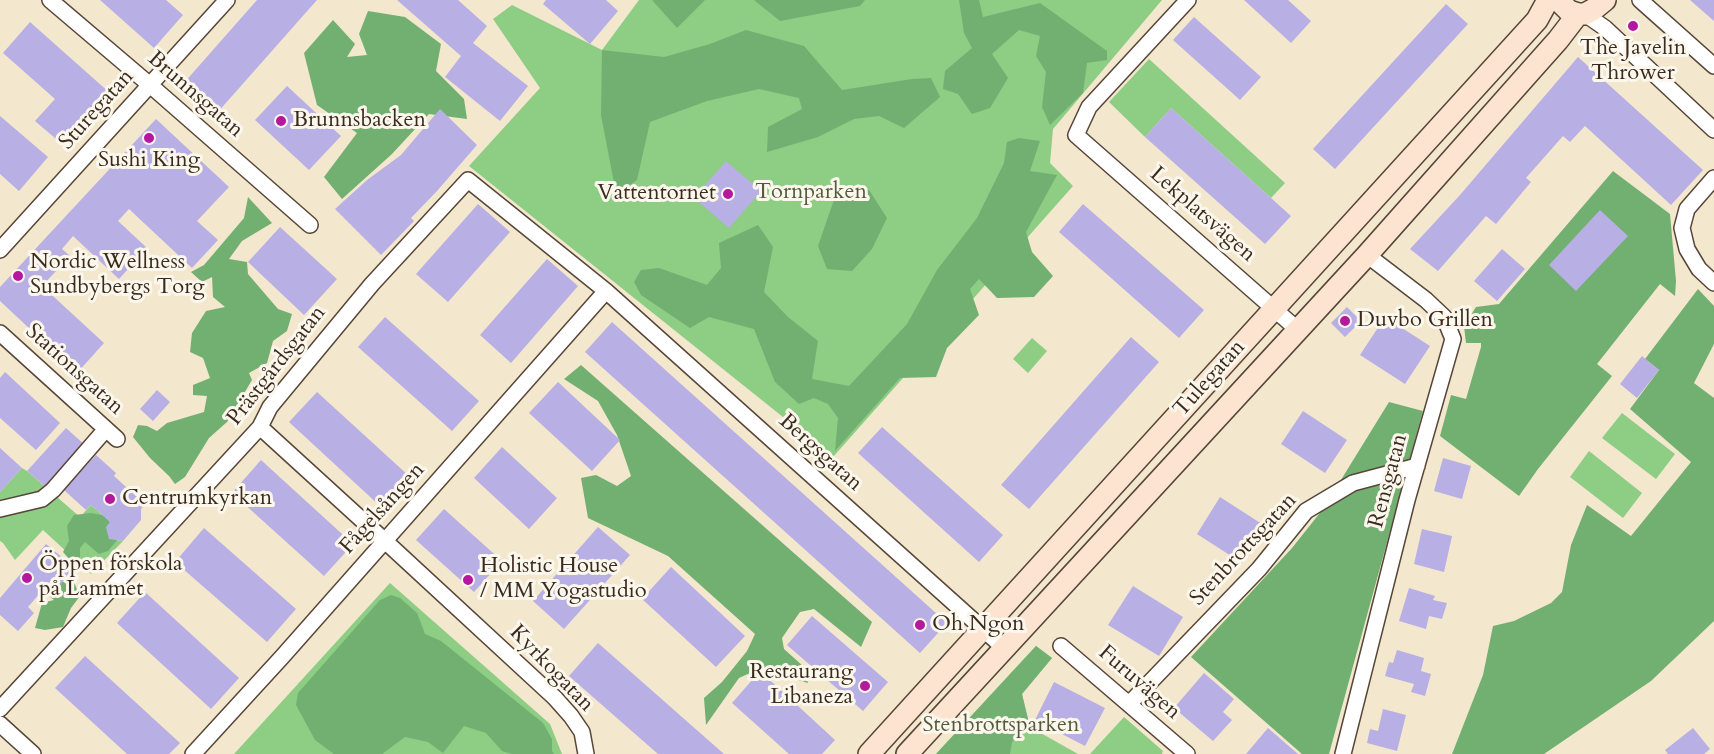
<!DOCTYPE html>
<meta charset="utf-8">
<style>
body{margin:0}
canvas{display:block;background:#f3e7ce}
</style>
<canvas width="1714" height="754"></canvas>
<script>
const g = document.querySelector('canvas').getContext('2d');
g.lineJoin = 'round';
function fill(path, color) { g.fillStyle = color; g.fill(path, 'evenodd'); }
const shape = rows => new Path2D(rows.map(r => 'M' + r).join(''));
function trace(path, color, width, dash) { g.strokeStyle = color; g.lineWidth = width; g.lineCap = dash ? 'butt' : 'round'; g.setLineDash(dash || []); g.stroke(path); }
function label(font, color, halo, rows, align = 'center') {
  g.font = font + ' Cardo,serif'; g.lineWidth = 6; g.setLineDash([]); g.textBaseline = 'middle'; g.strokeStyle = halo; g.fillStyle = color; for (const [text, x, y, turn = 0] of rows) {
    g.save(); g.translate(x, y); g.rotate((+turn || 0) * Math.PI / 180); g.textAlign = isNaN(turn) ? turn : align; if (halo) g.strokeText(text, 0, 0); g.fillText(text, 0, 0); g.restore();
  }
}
fill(shape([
 [639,0,1162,0,1053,129,1050,163,1073,186,833,457,469,166,540,88,493,19,512,5,602,50],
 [1149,59,1285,183,1271,198,1171,108,1145,137,1109,102],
 [1032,338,1047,351,1028,373,1013,359],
 [1622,413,1675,454,1656,479,1602,438],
 [1589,451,1642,493,1623,518,1570,477],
 [22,468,27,471,80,517,91,505,110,522,109,539,123,541,91,574,43,530,15,560,3,543,0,541,0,492],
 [390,583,550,724,562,754,234,754],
 [1036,646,1052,658,1022,694,1030,727,1078,754,936,754],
 [1124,717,1163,751,1162,754,1090,754]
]), '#8dcd84');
fill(shape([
 [652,0,705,0,677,28],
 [754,0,865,0,860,6,780,21],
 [959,0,979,0,983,17,1040,3,1107,51,1107,60,1087,63,1083,93,1050,125,1042,107,1046,72,1036,56,1040,36,1019,30,992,54,1008,78,990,108,972,114,958,94,943,89,945,71,972,48,964,33],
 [368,11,405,17,441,44,436,71,464,99,467,119,429,114,392,154,342,199,324,177,357,133,317,105,304,53,333,20,355,44,347,57,367,55,359,34],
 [746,30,804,46,842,90,912,79,931,78,940,97,904,128,879,116,854,119,818,137,767,152,768,127,802,109,799,98,759,89,707,101,650,122,637,180,627,187,615,188,601,115,602,50,664,57,710,44],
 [1019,138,1040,141,1030,171,1057,175,1026,232,1032,252,1053,276,1034,297,997,298,979,279,970,289,979,315,947,348,936,377,900,378,835,451,838,418,828,404,814,398,799,404,775,382,754,329,709,317,690,328,641,295,634,282,641,270,659,268,707,285,721,268,719,243,758,225,773,247,764,292,788,317,818,341,812,379,849,386,907,324,937,270,977,218,1004,163,1007,142],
 [1613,171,1670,214,1676,281,1675,296,1660,284,1597,364,1612,376,1538,469,1519,496,1440,436,1451,395,1466,399,1481,347,1481,343,1466,343,1464,326,1476,307,1499,304],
 [869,190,887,218,872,249,852,271,827,269,818,246,837,191],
 [248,197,272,223,242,241,229,259,247,262,248,274,278,309,292,314,287,331,273,341,267,363,249,373,252,380,227,422,209,438,185,477,175,484,169,476,150,458,133,437,138,425,147,426,157,431,167,423,204,412,207,396,193,395,193,385,210,378,203,358,190,352,192,333,206,311,225,307,213,297,212,277,202,282,191,272,204,265,244,218],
 [1698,289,1714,306,1714,344,1694,383,1714,398,1714,621,1651,681,1544,754,1452,754,1483,675,1493,626,1514,621,1551,603,1562,592,1571,545,1587,505,1631,536,1691,462,1630,409,1659,370,1645,359],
 [581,365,872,622,861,647,814,609,800,612,782,638,784,649,803,666,808,683,761,668,739,678,706,725,704,698,722,682,747,651,755,634,668,556,588,518,581,478,596,475,617,486,631,476,617,435,598,401,564,379],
 [1389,402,1423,411,1329,754,1302,754,1191,657,1292,548,1323,509],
 [91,513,107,516,118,539,108,551,99,554,85,542,80,548,80,558,70,560,63,552,69,541,67,526,74,515],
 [73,580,80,596,71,608,63,627,45,630,35,628,42,603,54,600,49,596,53,584],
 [391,595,400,598,417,613,425,634,441,641,543,723,552,739,552,751,554,754,512,754,502,751,486,733,464,726,443,753,428,742,405,737,382,754,334,754,315,740,296,705,298,693,380,600],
 [1036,646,1052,658,1022,694,1030,728,1012,742,1010,754,936,754]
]), '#72b072');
fill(shape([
 [100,0,166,0,183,15,154,48],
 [257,0,317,0,217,113,183,84],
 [397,0,458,0,487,26,473,43,528,86,500,121,445,77,461,56],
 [546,0,606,0,618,11,590,44,543,4],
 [1244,0,1288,0,1311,21,1291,43],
 [1690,0,1714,0,1714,21],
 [1446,4,1468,24,1335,169,1313,149],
 [1194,17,1261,77,1240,100,1173,40],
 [30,22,111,94,84,125,81,123,62,144,35,121,55,99,3,53],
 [1578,57,1703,170,1671,205,1585,126,1570,142,1563,136,1526,178,1531,182,1496,224,1486,216,1438,271,1410,249,1460,195],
 [287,86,341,136,309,170,255,120],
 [1171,108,1291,216,1265,244,1145,137],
 [440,109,477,145,437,191,411,218,414,221,381,255,335,209,367,180,401,155],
 [0,116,48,157,19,191,0,174],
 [156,119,229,187,197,221,218,240,192,268,129,209,118,221,147,248,119,279,73,236,62,249,70,256,42,286,104,343,77,373,0,301,0,287],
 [726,161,761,191,729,228,694,198],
 [478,204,510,232,448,302,416,274],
 [1083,204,1204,310,1179,338,1059,232],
 [1600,210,1628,236,1576,291,1549,265],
 [280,227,337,279,304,315,248,262],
 [1502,249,1525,269,1497,301,1474,281],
 [547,259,578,286,511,363,480,335],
 [1347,307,1361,321,1345,337,1331,323],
 [385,317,479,401,452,431,358,347],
 [1385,317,1430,346,1405,384,1360,355],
 [612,322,947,623,920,653,585,352],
 [1131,337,1159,362,1029,509,1001,485],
 [1642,356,1659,370,1637,398,1620,384],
 [5,372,60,423,36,450,0,418,0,378],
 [558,382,620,440,592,471,529,413],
 [157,390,170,402,153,421,140,409],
 [317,392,409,476,381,507,289,422],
 [1303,411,1347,440,1325,473,1281,444],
 [882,427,1003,535,979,562,858,453],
 [66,428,86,446,48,489,27,471],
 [502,447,557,498,529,529,474,478],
 [0,448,22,468,0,492],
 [96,455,116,473,114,476,137,497,141,493,149,500,141,509,141,520,123,541,109,539,106,527,110,522,91,505,86,510,64,490],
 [1443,458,1471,466,1462,499,1434,491],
 [261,460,353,544,324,576,232,493],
 [1220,497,1265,526,1242,563,1197,534],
 [444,509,502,561,474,592,416,540],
 [598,527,630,555,564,629,533,601],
 [204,528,296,609,267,642,175,562],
 [1422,529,1452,536,1444,572,1414,564],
 [46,544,75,568,61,584,54,577,28,607,34,613,18,631,0,615,0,598],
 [671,567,745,636,716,667,642,599],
 [1133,586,1183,617,1159,656,1108,625],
 [1409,588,1435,596,1433,600,1447,603,1442,619,1429,616,1426,629,1399,621],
 [145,592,239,678,211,709,117,623],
 [812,616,888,682,863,711,787,645],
 [598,643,724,754,658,754,569,676],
 [1397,650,1424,658,1421,671,1431,674,1425,696,1411,692,1414,684,1385,676,1389,662,1393,663],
 [85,656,180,743,169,754,127,754,55,688],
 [760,671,835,740,822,754,789,754,732,703],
 [1204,673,1234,699,1223,712,1232,720,1213,741,1174,708],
 [1054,682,1105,708,1085,746,1035,720],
 [1383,709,1406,715,1397,751,1367,743,1370,729,1378,731],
 [1268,728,1298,754,1246,754],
 [1693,728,1710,749,1704,754,1668,754,1665,750]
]), '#b8afe4');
const street = shape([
 [50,0,150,85,310,225],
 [1188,0,1089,107,1076,135,1298,330],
 [1640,0,1714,66],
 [1585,14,1605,28,1714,130],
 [1714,178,1687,209,1682,228,1687,249,1699,269,1714,283],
 [0,250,227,0],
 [0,333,117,439],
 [260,427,385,541,555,698,571,716,582,732,586,754],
 [0,509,42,499,53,490,106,429],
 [1061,646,1187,754],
 [1130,703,1259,569,1306,511,1353,483,1417,466],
 [0,709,260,427,270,407,372,284,468,180,606,291,1004,648],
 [0,724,33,754],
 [193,754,282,657,606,291],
 [1343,754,1407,500,1453,339,1444,317,1426,300,1367,255]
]);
const secondary = shape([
 [1558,0,1569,11,1578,14,1585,14,1594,9,1605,0],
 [869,754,1537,20,1548,0],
 [907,754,1367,255,1558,40,1578,14]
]);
trace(street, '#574638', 18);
trace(secondary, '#574638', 24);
trace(street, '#fff', 15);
trace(secondary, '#fde4d0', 21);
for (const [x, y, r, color] of [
 [1633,26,6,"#b5179e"],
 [281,121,6,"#b5179e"],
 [149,138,6,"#b5179e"],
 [728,194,6,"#b5179e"],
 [18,276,6,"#b5179e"],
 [1345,321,6,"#b5179e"],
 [110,499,6,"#b5179e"],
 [27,578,6,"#b5179e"],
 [468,580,6,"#b5179e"],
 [920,625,6,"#b5179e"],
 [865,686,6,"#b5179e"]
]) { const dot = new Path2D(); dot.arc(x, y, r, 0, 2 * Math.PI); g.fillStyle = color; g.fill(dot); trace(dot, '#fbf7ec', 2); }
label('22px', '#3b2a1e', '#fbf7ec', [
 ["The Javelin",1633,49,"center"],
 ["Thrower",1633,74,"center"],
 ["Brunnsbacken",293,121],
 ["Sushi King",149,161,"center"],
 ["Vattentornet",716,194,"right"],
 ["Nordic Wellness",30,263],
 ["Sundbybergs Torg",30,288],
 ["Duvbo Grillen",1357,321],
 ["Centrumkyrkan",122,499],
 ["Öppen förskola",39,565],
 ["på Lammet",39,590],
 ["Holistic House",480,567],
 ["/ MM Yogastudio",480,592],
 ["Oh Ngon",932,625],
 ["Restaurang",853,673,"right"],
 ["Libaneza",853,698,"right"]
], 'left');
label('22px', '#3b2a1e', '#fbf7ec', [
 ["Brunnsgatan",195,95,41],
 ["Sturegatan",97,110,-48],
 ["Lekplatsvägen",1202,215,41],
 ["Prästgårdsgatan",277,366,-52],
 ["Stationsgatan",74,370,42],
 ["Tulegatan",1210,379,-48],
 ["Bergsgatan",820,453,42],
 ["Rensgatan",1389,481,-75],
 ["Fågelsången",383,509,-48],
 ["Stenbrottsgatan",1244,550,-47],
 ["Kyrkogatan",551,669,46],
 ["Furuvägen",1139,683,41]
]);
label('22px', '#545b3d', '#fbf7ec', [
 ["Tornparken",811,193],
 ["Stenbrottsparken",1001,726]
]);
</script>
